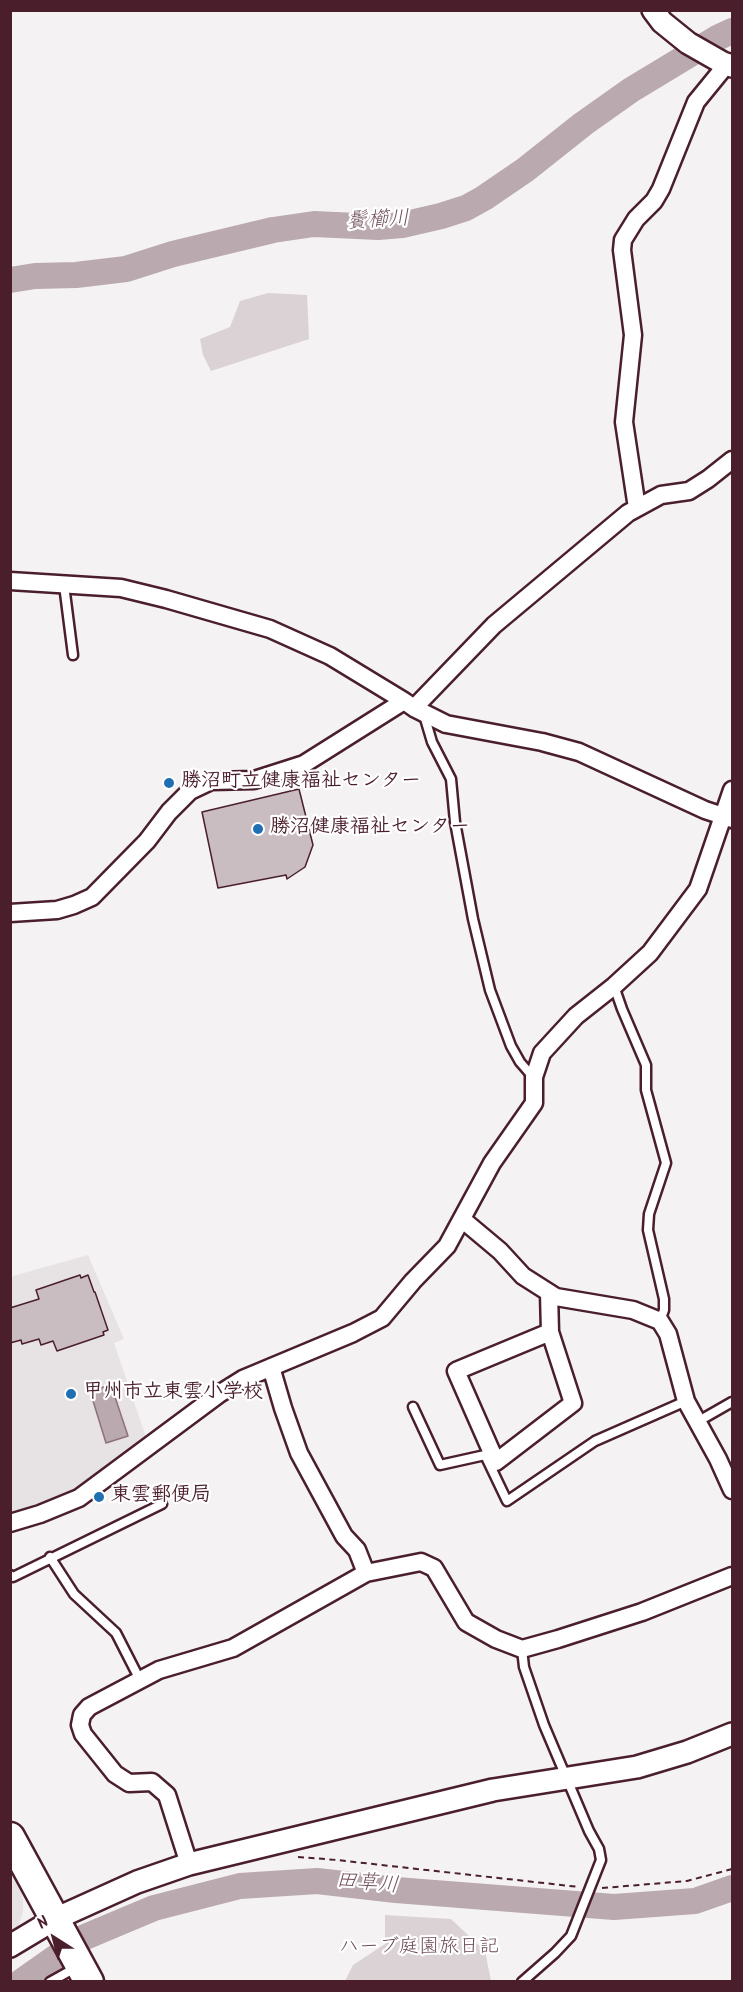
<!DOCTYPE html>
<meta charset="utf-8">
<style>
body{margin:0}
#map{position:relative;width:743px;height:1992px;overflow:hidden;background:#f4f2f2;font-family:Kalam,sans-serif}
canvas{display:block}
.frame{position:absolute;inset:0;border:12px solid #4a1f2b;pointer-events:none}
.north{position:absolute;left:24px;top:1908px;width:60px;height:60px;-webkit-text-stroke:4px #fff;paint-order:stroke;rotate:324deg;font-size:16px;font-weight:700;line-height:24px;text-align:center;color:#4a1f2b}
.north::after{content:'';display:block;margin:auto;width:21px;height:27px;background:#4a1f2b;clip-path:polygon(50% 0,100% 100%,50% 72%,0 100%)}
</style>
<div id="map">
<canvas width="743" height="1992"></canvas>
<div class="frame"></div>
<div class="north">N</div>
</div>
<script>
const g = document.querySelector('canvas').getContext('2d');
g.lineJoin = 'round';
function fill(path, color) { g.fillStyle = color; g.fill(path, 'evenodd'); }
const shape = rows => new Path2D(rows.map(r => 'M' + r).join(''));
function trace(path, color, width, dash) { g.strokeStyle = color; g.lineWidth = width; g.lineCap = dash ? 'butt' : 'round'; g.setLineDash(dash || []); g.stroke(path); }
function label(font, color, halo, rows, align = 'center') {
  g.font = font + ' Kalam,"Klee One",sans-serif'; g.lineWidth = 4.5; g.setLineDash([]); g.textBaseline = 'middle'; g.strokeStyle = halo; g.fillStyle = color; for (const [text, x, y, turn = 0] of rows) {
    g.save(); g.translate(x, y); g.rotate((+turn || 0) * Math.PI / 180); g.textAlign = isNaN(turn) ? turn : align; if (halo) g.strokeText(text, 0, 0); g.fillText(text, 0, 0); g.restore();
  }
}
fill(shape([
 [88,1255,124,1339,114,1343,149,1446,79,1498,11,1523,11,1282,13,1276],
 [11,1873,20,1889,23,1899,23,1911,19,1925,11,1931]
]), '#e7e2e3');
fill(shape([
 [268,293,307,295,309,339,211,371,203,355,200,339,230,327,240,301],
 [385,1915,451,1919,485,1951,491,1981,345,1981,353,1965,385,1944]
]), '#dbd2d5');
const water = shape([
 [111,1385,128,1436,106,1443,90,1391,111,1385]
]);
fill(water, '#baa9ae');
trace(water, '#8d727a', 1.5);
trace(shape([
 [10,280,35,276,76,275,126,269,173,254,273,230,314,224,378,227,402,225,441,216,466,208,484,198,525,170,583,124,631,90,717,38,732,31],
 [21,1982,85,1937,154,1908,240,1886,317,1881,396,1890,614,1907,695,1901,732,1888]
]), '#baa9ae', 26);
const building = shape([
 [299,789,313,845,305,867,287,879,286,875,218,888,202,812,299,789],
 [80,1275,81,1278,88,1275,94,1292,95,1292,108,1330,103,1332,104,1335,57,1351,53,1341,41,1345,39,1339,22,1344,21,1340,10,1343,10,1308,39,1299,36,1290,80,1275]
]);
fill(building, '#cabdc1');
trace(building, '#4a1f2b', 1.5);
const service = shape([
 [64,585,73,655],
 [424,715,432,742,451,779,455,822,473,919,490,990,511,1046,520,1062,533,1077],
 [614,986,622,1009,646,1065,646,1090,666,1163,649,1214,648,1230,664,1299,664,1310,660,1321],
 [413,1407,440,1465,485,1455,507,1501,595,1441,686,1401],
 [697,1422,732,1402],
 [50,1557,74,1594,116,1633,140,1680],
 [10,1575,13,1577,162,1504],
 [522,1649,524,1667,544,1725,589,1831,599,1849,601,1860,571,1936,555,1953,522,1982],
 [50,1982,77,1967]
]);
const minor = shape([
 [637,508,624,422,633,335,622,250,623,240,636,219,654,201,661,189,696,102,727,64],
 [10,581,121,588,166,599,270,629,330,656,404,701,414,708,446,724,542,742,579,752,705,810,732,819],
 [414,708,494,625,628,513,661,495,689,491,708,479,732,460],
 [10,913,57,910,74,905,92,897,147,841,169,812,190,791,211,781,254,780,304,764,404,701],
 [463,1220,500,1251,523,1276,556,1297,633,1310,660,1321,668,1334,686,1401,718,1459,732,1490],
 [549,1293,550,1332,573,1403,496,1462,456,1371,550,1332],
 [271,1367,283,1408,299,1453,344,1536,357,1550,366,1573,421,1562,434,1568,466,1622,496,1639,522,1649,558,1639,642,1612,732,1576],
 [10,1523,40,1514,79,1498,219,1394,243,1379,353,1333,382,1318,413,1281,447,1246,492,1163,534,1103,534,1077,542,1053,576,1016,614,986,650,953,698,889,732,790],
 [189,1864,167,1795,152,1782,129,1783,115,1774,83,1734,80,1725,82,1715,89,1707,159,1670,233,1648,366,1573]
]);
const tertiary = shape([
 [653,10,662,22,688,43,723,63,732,66],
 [10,1946,55,1919,137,1882,189,1864,493,1790,637,1767,687,1752,732,1734]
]);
const trunk = shape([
 [10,1837,89,1982]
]);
trace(service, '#4a1f2b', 13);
trace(minor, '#4a1f2b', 21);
trace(tertiary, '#4a1f2b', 26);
trace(trunk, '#4a1f2b', 33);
trace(shape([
 [298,1857,337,1860,579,1887],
 [602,1888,687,1881,732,1869]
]), '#4a1f2b', 2, [6, 4.5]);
trace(service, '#fff', 8);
trace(minor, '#fff', 16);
trace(tertiary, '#fff', 21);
trace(trunk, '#fff', 28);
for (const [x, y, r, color] of [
 [169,783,6,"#1f6fb2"],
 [258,829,6,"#1f6fb2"],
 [71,1394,6,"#1f6fb2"],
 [99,1497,6,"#1f6fb2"]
]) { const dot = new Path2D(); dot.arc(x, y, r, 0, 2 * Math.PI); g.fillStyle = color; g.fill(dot); trace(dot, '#fff', 2); }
label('bold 20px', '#4a1f2b', '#fff', [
 ["勝沼町立健康福祉センター",181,783],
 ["勝沼健康福祉センター",270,829],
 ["甲州市立東雲小学校",83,1394],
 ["東雲郵便局",111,1497]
], 'left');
label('20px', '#6e4c56', '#fff', [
 ["ハーブ庭園旅日記",419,1949]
]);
label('italic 21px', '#714f59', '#fff', [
 ["鬢櫛川",378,222,-3],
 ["田草川",367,1885,5]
]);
</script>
